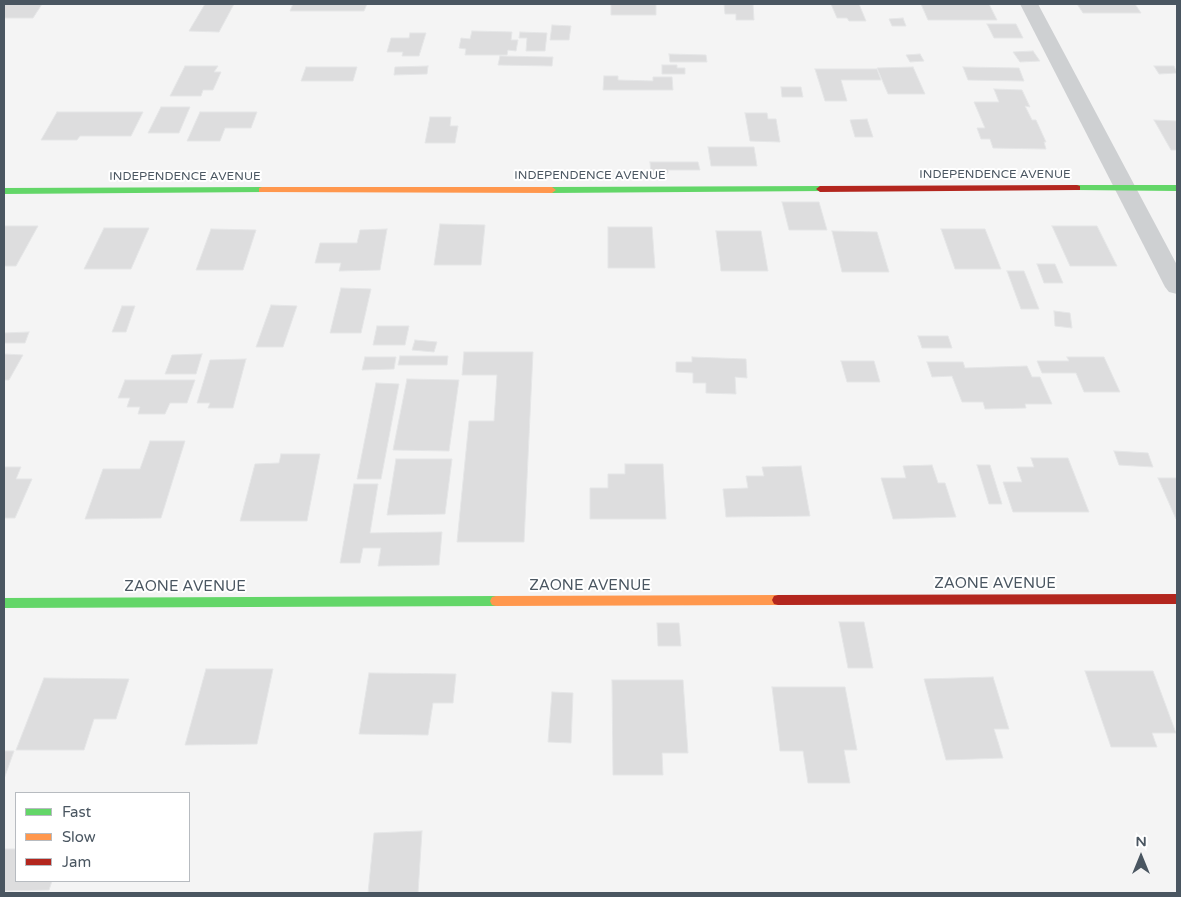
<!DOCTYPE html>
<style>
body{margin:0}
#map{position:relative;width:1181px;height:897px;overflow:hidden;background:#f4f4f4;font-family:"Varela Round",sans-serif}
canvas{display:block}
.frame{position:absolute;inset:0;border:5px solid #4a5661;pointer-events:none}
.legend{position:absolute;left:15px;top:792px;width:175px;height:90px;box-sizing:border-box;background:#fff;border:1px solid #b7bbc0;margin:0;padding:6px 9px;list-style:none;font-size:15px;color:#4a5661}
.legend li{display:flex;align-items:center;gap:10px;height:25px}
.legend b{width:25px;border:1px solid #b7bbc0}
.north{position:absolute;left:1116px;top:832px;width:50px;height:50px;-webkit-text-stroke:4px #fff;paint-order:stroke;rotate:0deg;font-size:14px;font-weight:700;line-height:20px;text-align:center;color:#4a5661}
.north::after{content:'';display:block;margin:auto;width:18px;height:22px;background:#4a5661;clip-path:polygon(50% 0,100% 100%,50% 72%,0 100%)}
</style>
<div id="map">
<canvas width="1181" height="897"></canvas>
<div class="frame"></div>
<ul class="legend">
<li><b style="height:6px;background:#63d668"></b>Fast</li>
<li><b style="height:6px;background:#ff974d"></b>Slow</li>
<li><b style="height:6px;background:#b3261e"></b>Jam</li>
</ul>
<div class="north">N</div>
</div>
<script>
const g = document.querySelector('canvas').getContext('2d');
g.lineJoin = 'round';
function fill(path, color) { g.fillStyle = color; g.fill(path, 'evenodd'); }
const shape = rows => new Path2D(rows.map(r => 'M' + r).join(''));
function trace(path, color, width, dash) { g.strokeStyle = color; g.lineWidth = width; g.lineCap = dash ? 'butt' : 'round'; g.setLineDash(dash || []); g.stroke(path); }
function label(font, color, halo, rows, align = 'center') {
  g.font = font + ' "Varela Round",sans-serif'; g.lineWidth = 4; g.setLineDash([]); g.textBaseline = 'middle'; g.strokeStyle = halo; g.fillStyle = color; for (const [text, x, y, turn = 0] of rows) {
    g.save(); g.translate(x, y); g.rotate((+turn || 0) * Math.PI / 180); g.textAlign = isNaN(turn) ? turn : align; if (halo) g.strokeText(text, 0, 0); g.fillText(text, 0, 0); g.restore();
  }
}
const building = shape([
 [4,4,42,4,33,18,4,18,4,4],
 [205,4,234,4,219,32,189,31,205,4],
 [293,4,367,4,364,11,290,11,293,4],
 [611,4,656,4,656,15,611,15,611,4],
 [724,4,753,4,754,20,736,20,736,14,725,14,724,4],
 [831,4,859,4,866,21,849,21,847,18,837,18,831,4],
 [921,4,989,4,997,20,928,20,921,4],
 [1077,4,1135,4,1141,13,1083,13,1077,4],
 [903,18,906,26,892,26,889,19,903,18],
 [987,24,1016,24,1023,38,994,38,987,24],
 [552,25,571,26,569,40,550,40,552,25],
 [472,31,512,32,511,40,518,40,516,51,508,50,507,55,465,55,466,49,459,48,461,38,470,39,472,31],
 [520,32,547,33,545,51,526,51,527,38,519,38,520,32],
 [410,33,426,33,419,56,402,56,403,52,387,52,391,38,409,38,410,33],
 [1033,51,1040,61,1020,62,1013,52,1033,51],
 [669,54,706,55,707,62,670,62,669,54],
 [920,54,924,61,910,62,906,55,920,54],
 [500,56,549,57,553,57,552,66,498,65,500,56],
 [662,65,677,65,677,68,685,68,685,74,662,74,662,65],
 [185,66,218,66,214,72,221,72,213,90,203,90,201,96,170,96,185,66],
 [428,66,427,74,394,75,395,67,428,66],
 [1154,66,1174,66,1177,73,1159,74,1154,66],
 [306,67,357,67,353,81,301,81,306,67],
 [913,67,925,94,888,94,877,68,913,67],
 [963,67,1019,68,1024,81,968,80,963,67],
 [815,69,877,69,881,80,841,80,847,101,825,101,815,69],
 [604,76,618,76,618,80,653,81,653,77,672,77,673,90,603,90,604,76],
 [781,87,801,87,803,97,782,97,781,87],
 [994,89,1022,90,1030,107,1025,106,1032,120,1036,120,1046,142,1044,142,1046,149,993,148,990,139,981,139,977,128,985,128,974,102,999,102,994,89],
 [161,107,190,107,179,133,148,133,161,107],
 [57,112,143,112,131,136,80,136,77,140,41,140,57,112],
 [200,112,257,112,251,128,225,128,220,141,187,141,200,112],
 [745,113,767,113,768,119,776,119,780,142,750,141,745,113],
 [430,117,451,117,450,126,458,126,455,143,425,143,430,117],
 [867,119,873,137,855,137,850,120,867,119],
 [1154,120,1177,121,1177,150,1171,150,1154,120],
 [708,147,754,147,757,166,711,166,708,147],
 [650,162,698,162,700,170,668,170,668,173,651,174,650,162],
 [782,202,819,202,827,230,789,230,782,202],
 [440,224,485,225,481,265,434,265,440,224],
 [4,226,38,226,16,266,4,266,4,226],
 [1052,226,1097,226,1117,266,1070,266,1052,226],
 [608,227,652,227,655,268,608,268,608,227],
 [104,228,149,228,131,269,84,269,104,228],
 [211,229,256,230,243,270,196,270,211,229],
 [387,229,380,270,339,271,341,263,315,263,320,243,357,243,360,230,387,229],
 [941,229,985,229,1001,269,955,269,941,229],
 [716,231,761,231,768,271,721,271,716,231],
 [832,231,877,232,889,272,842,272,832,231],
 [1037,264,1055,264,1063,283,1044,283,1037,264],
 [1007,271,1024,271,1039,309,1021,309,1007,271],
 [341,288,371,289,361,333,330,333,341,288],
 [271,305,297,306,283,347,256,347,271,305],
 [122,306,135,306,126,332,112,332,122,306],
 [1054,311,1070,313,1072,328,1055,326,1054,311],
 [377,326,409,326,405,345,373,345,377,326],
 [29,332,25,343,4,343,4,333,29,332],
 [918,336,948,336,952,348,922,348,918,336],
 [415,340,437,342,434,352,412,350,415,340],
 [464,352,533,352,524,542,457,542,469,421,494,421,497,375,462,375,464,352],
 [4,354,23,355,9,380,4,380,4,354],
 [202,354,196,374,165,374,172,355,202,354],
 [400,356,448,356,447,365,398,365,400,356],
 [365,357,396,357,394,369,362,370,365,357],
 [692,357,746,359,747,378,735,377,736,394,706,393,706,383,693,383,693,373,676,372,676,362,692,362,692,357],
 [1067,357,1104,357,1120,392,1084,392,1076,373,1042,373,1037,361,1069,361,1067,357],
 [246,359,233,408,208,408,210,403,197,403,210,360,246,359],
 [841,361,874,361,880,382,847,382,841,361],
 [927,362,963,362,965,368,1027,366,1032,377,1040,377,1052,404,1025,404,1026,408,985,409,983,402,962,402,952,376,932,377,927,362],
 [407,379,459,380,449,451,393,450,407,379],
 [125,380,195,380,187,403,170,403,165,414,138,414,140,407,127,407,130,398,118,398,125,380],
 [376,383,399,384,381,479,357,479,376,383],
 [150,441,185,441,161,518,85,519,103,469,140,469,150,441],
 [1114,451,1148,453,1153,467,1119,465,1114,451],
 [281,454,320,454,307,521,240,521,255,464,279,463,281,454],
 [1031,458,1068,458,1089,512,1013,512,1003,482,1022,482,1017,467,1034,467,1031,458],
 [396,459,452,459,445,514,387,515,396,459],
 [625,464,663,464,666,519,590,519,590,488,608,488,608,474,625,474,625,464],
 [932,465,938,483,945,483,956,517,893,519,881,478,906,478,903,466,932,465],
 [977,465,990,465,1002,504,989,504,977,465],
 [801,466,810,516,726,517,723,489,748,488,746,476,764,476,762,467,801,466],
 [4,467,21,467,16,479,32,479,15,518,4,518,4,467],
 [1158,478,1177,478,1177,519,1176,519,1158,478],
 [354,484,378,484,370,533,442,532,439,565,378,566,381,548,363,548,360,563,340,563,354,484],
 [839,622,864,622,873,668,848,668,839,622],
 [657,623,679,623,681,646,658,646,657,623],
 [206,669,273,669,257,744,185,745,206,669],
 [1085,671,1153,671,1176,733,1152,733,1157,747,1111,747,1085,671],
 [369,673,456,674,453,703,433,703,428,735,359,734,369,673],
 [993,677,1009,729,994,729,1003,758,946,760,924,679,993,677],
 [44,678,129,679,116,719,94,719,84,750,16,750,44,678],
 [612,680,683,680,688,753,662,753,663,775,613,775,612,680],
 [772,687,845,687,857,750,844,750,850,783,808,783,803,751,780,751,772,687],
 [552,692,573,693,571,743,548,742,552,692],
 [4,751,14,751,4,779,4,751],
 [422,831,418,893,368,893,374,833,422,831],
 [4,849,16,849,16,881,52,881,49,890,4,891,4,849]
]);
fill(building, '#ddddde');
trace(building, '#e5e6e7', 1);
fill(shape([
 [1020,4,1038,4,1177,265,1177,294,1169,292,1165,287,1020,4]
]), '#ced0d2');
fill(shape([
 [1077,185,1177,185,1177,191,1074,190,1074,186,1077,185],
 [820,186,824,189,823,191,552,193,548,190,552,187,820,186],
 [262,187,265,188,265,192,4,194,4,188,262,187],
 [496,596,500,597,502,601,500,605,496,606,4,608,4,598,496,596]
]), '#63d668');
fill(shape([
 [262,187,552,187,556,190,552,193,259,192,259,188,262,187],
 [778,595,782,596,784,600,782,604,778,605,496,606,492,605,490,601,492,597,496,596,778,595]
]), '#ff974d');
fill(shape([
 [1077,185,1080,186,1080,190,820,192,816,189,820,186,1077,185],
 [1177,594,1177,604,778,605,774,604,772,600,774,596,778,595,1177,594]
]), '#b3261e');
label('12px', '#4a5661', '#fff', [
 ["INDEPENDENCE AVENUE",995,175],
 ["INDEPENDENCE AVENUE",590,176],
 ["INDEPENDENCE AVENUE",185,177]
]);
label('15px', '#4a5661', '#fff', [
 ["ZAONE AVENUE",995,584],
 ["ZAONE AVENUE",590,586],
 ["ZAONE AVENUE",185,587]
]);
</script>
